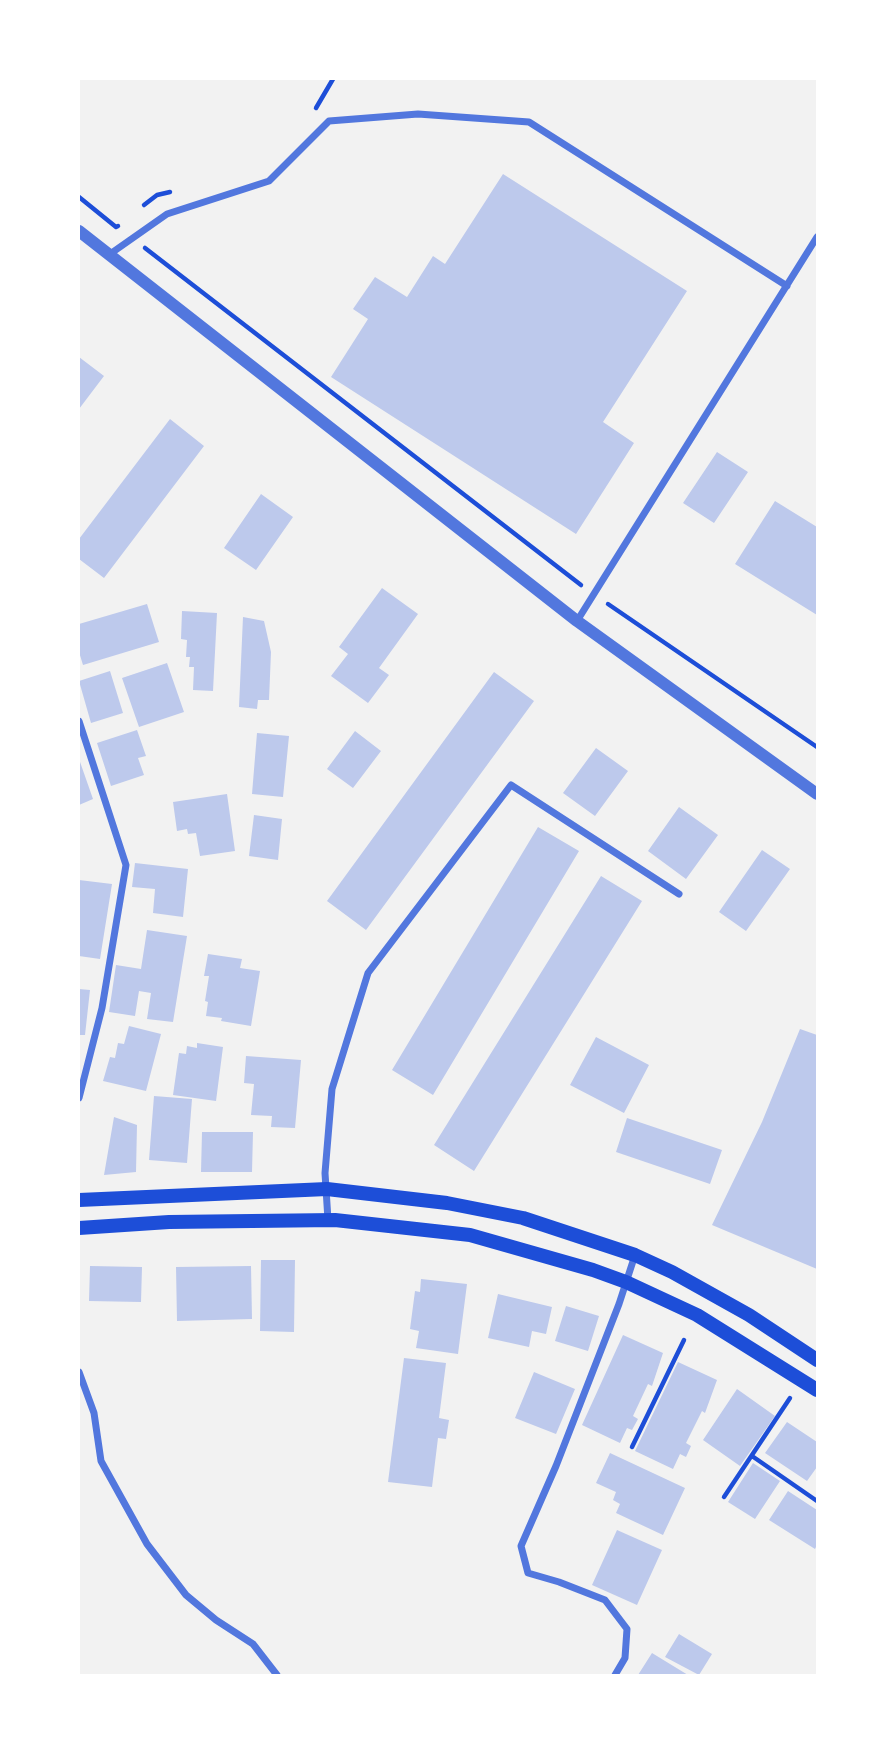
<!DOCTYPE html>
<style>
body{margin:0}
#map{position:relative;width:896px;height:1754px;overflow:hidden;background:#f2f2f2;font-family:"Exo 2",sans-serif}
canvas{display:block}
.frame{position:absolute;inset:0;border:80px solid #fff;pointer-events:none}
</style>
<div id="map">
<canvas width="896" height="1754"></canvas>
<div class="frame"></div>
</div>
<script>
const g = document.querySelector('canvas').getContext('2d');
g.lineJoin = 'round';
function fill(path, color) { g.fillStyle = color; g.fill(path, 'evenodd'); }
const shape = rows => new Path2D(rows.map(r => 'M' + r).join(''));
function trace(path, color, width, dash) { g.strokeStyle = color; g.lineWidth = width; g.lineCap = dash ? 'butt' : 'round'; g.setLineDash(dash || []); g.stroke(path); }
fill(shape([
 [503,174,687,291,603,422,634,443,576,534,331,377,368,319,353,309,375,277,407,297,433,256,445,264],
 [79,357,104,376,79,409],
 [170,419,204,446,104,578,79,559,79,539],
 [717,452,748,472,714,523,683,503],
 [261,494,293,517,256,570,224,548],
 [775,501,817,527,817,615,735,564],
 [382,588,418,614,379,668,389,675,368,703,331,676,348,654,339,647],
 [147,604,159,642,83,665,79,652,79,624],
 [182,611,217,613,213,691,193,690,194,667,189,667,190,657,186,657,187,640,181,639],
 [243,617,264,621,271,652,269,700,258,700,257,709,239,707],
 [167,663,184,712,139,727,122,678],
 [110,671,123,713,91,723,79,681],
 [494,672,534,701,366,930,327,901],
 [137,730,146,756,138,758,144,775,111,786,97,743],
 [355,731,381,751,353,788,327,769],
 [257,733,289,736,283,797,252,794],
 [596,748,628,771,595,816,563,793],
 [79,759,93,799,79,805],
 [227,794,235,851,200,856,196,833,188,834,187,829,177,831,173,802],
 [679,807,718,835,686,879,648,851],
 [254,815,282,819,278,860,249,856],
 [538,827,579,851,433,1095,392,1070],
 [762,850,790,869,746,931,719,912],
 [135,863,188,869,183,917,153,913,155,889,132,887],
 [601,876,642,901,474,1171,434,1145],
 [79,880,112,884,100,959,79,956],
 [147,930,187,936,173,1022,147,1019,151,993,139,991,135,1016,109,1012,116,965,141,969],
 [208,954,242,959,240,968,260,971,251,1026,221,1021,222,1018,206,1016,208,1002,205,1001,209,976,204,976],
 [79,989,90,990,85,1035,79,1035],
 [129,1026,161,1034,146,1091,103,1081,110,1057,115,1058,118,1043,124,1044],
 [800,1029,817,1035,817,1269,712,1225,762,1122],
 [596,1037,649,1065,624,1113,570,1085],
 [197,1043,223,1047,216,1101,173,1095,179,1053,186,1054,187,1046,197,1048],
 [246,1056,301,1060,295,1128,271,1127,272,1116,251,1115,254,1084,244,1083],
 [154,1096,192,1099,187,1163,149,1160],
 [114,1117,137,1125,136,1172,104,1175],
 [627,1118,722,1150,710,1184,616,1152],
 [202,1132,253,1132,252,1172,201,1172],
 [261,1260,295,1260,294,1332,260,1331],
 [90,1266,142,1267,141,1302,89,1301],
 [251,1266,252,1319,177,1321,176,1267],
 [421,1279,467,1284,458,1354,416,1348,419,1331,410,1329,415,1291,420,1292],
 [498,1294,552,1307,546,1334,532,1331,529,1347,488,1338],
 [566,1306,599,1316,588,1351,555,1341],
 [623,1335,663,1353,652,1386,648,1384,633,1416,638,1419,632,1430,627,1428,620,1443,582,1425],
 [404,1358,446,1363,439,1418,449,1420,446,1439,438,1438,432,1487,388,1482],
 [678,1362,717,1380,705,1413,702,1411,686,1443,691,1446,686,1457,680,1454,673,1469,635,1451],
 [534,1372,575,1389,556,1434,515,1418],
 [737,1389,775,1416,740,1466,703,1440],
 [787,1422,817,1442,817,1467,807,1481,765,1453],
 [610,1453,685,1488,663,1535,616,1513,620,1504,613,1500,616,1492,596,1483],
 [753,1463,780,1481,755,1519,728,1502],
 [788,1491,817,1510,817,1545,815,1549,769,1520],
 [617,1530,662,1550,637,1605,592,1585],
 [679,1634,712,1654,699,1675,665,1657],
 [652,1653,688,1675,638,1675]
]), '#bdc9ec');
trace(shape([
 [316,108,333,79],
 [79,197,116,227,118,226],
 [144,205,157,195,170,192],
 [145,248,581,585],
 [608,604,817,747],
 [632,1447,684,1340],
 [752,1456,817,1501],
 [724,1497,790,1398]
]), '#1d4ed8', 4.5);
trace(shape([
 [110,254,167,214,269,181,329,121,418,114,529,122,787,286],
 [577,621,817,237],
 [79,721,126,865,102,1008,79,1098],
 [328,1220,325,1173,332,1089,368,973,511,785,679,894],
 [79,1372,94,1413,101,1461,147,1544,186,1595,216,1620,253,1644,277,1675],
 [615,1675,625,1658,627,1629,605,1600,559,1582,528,1573,521,1546,556,1466,619,1304,635,1255]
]), '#5277de', 7);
trace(shape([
 [79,231,577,621,817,794]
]), '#5277de', 12);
trace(shape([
 [79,1200,327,1189,447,1203,523,1218,635,1255,672,1272,749,1315,817,1360],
 [79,1228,169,1222,335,1220,470,1235,593,1270,626,1282,697,1315,817,1390]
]), '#1d4ed8', 14);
</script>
